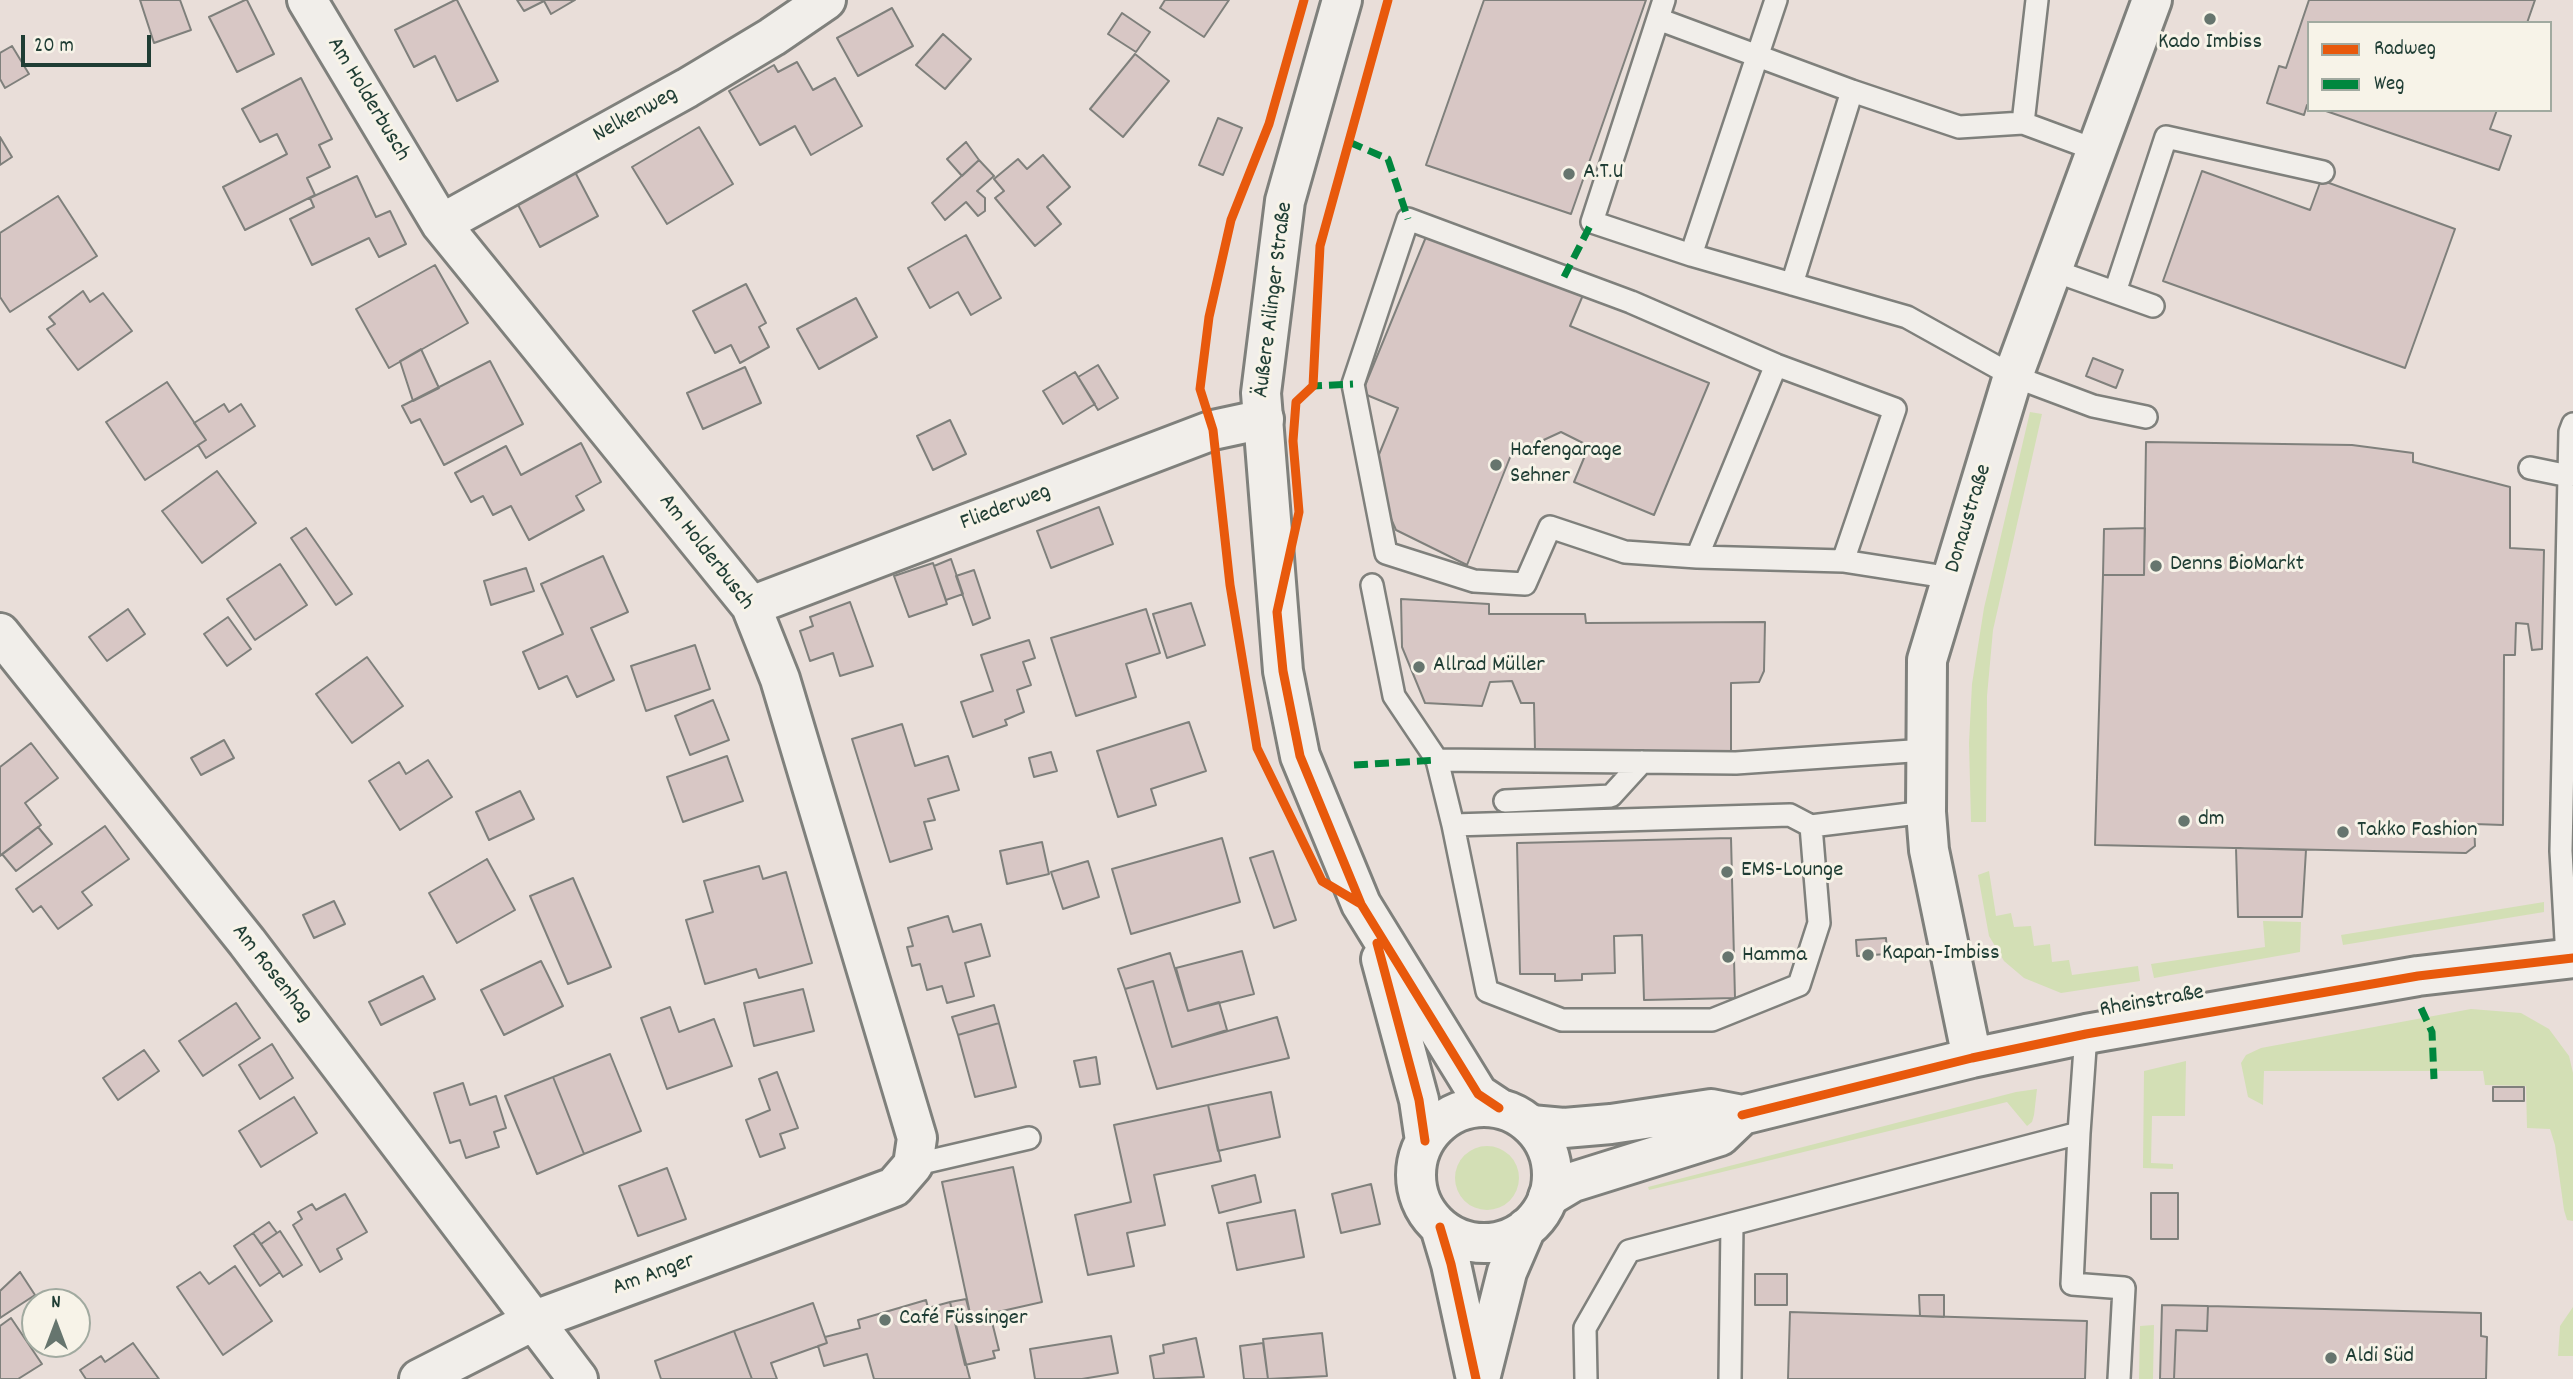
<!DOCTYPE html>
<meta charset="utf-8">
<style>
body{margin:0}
#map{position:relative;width:2573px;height:1379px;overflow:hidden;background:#e9ded9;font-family:Dekko,sans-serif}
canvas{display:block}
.legend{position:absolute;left:2307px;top:21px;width:245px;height:91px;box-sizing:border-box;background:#f7f3e8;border:2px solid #a1aaa0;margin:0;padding:9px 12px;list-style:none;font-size:21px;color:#1f3d34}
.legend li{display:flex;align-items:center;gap:14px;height:35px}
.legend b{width:35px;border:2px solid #a1aaa0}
.north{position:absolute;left:21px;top:1288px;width:70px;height:70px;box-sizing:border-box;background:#f7f3e8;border:2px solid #a1aaa0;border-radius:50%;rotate:0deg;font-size:19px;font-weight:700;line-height:28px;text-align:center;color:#1f3d34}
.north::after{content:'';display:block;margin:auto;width:24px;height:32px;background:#66756e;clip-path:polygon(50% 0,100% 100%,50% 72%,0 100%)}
.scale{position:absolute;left:21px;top:35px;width:130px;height:32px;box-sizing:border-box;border:4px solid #1f3d34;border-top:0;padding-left:9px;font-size:21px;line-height:24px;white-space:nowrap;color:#1f3d34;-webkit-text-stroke:5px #f7f3e8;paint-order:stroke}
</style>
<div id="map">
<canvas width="2573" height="1379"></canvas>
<ul class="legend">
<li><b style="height:9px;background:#e8590c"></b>Radweg</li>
<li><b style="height:9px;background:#00873e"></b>Weg</li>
</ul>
<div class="north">N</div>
<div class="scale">20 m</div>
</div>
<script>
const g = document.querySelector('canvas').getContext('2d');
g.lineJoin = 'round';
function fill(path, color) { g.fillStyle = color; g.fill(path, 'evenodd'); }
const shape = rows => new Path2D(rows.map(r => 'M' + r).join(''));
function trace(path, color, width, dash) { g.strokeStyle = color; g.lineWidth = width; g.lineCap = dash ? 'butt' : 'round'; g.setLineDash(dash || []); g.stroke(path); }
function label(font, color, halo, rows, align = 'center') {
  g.font = font + ' Dekko,sans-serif'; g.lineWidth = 6; g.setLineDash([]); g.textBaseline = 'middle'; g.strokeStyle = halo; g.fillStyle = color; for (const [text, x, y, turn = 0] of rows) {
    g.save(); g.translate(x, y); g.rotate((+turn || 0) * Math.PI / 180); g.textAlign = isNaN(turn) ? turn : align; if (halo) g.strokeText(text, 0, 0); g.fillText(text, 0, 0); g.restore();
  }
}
fill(shape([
 [2030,412,2042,414,1993,630,1987,696,1986,822,1971,822,1969,743,1972,684,1984,608],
 [1989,871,1996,916,2011,913,2014,927,2031,926,2034,946,2050,944,2052,962,2069,960,2072,975,2138,966,2140,981,2061,993,2024,978,2004,961,1989,936,1978,875],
 [2544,902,2544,912,2343,945,2341,935],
 [2263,921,2301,922,2300,952,2154,978,2151,964,2265,947],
 [2471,1009,2521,1013,2549,1029,2569,1056,2573,1073,2573,1221,2567,1220,2564,1210,2555,1145,2550,1129,2527,1128,2526,1086,2485,1085,2483,1071,2264,1071,2263,1105,2248,1097,2241,1063,2246,1055,2261,1048],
 [2186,1061,2185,1116,2152,1116,2151,1163,2173,1164,2173,1169,2143,1168,2144,1071],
 [2037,1089,2034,1115,2032,1122,2027,1126,2007,1102,1649,1190,1648,1187,2016,1092],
 '1455 1178a32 32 0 1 1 64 0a32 32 0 1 1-64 0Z',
 [2573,1307,2573,1356,2558,1356,2560,1326],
 [2154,1325,2153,1379,2139,1379,2140,1326]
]), '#d3dfb5');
const building = shape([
 [140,0,180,0,191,30,154,43,140,0],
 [245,0,247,0,274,54,237,72,209,17,245,0],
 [455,0,457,0,498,81,457,101,435,56,414,67,395,30,455,0],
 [517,0,575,0,551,14,544,1,524,11,517,0],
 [1165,0,1229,0,1204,37,1160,8,1165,0],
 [1484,0,1646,0,1571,214,1426,165,1484,0],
 [2309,0,2535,0,2527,23,2309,23,2309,106,2307,105,2304,115,2267,103,2279,66,2286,68,2309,0],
 [892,8,913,46,858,76,837,38,892,8],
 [1122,13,1150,32,1136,52,1108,34,1122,13],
 [943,34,971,59,945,89,916,65,943,34],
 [12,46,29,74,5,88,0,79,0,53,12,46],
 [1135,54,1169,81,1123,137,1090,109,1135,54],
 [797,62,813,90,835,78,862,126,811,155,795,126,760,145,729,91,774,65,778,72,797,62],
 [301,78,332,139,319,145,330,167,307,178,315,195,245,230,223,187,287,154,277,134,260,142,242,109,301,78],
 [2323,110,2497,110,2490,129,2511,136,2499,170,2323,110],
 [1218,118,1242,128,1223,175,1199,165,1218,118],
 [699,127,733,184,667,224,632,167,699,127],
 [0,137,12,157,0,165,0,137],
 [966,142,979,160,962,176,947,159,966,142],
 [1043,155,1070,187,1047,207,1061,224,1035,246,995,198,1004,191,994,179,1018,159,1027,169,1043,155],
 [979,160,994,176,977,191,985,198,985,211,978,216,966,202,945,220,932,203,979,160],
 [574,170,598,216,540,247,516,201,574,170],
 [2202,171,2310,210,2321,180,2455,229,2405,368,2163,281,2202,171],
 [357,176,376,217,390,211,406,244,379,257,369,238,312,265,290,219,314,207,310,198,357,176],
 [58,196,97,256,10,312,0,297,0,233,58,196],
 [1428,232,1583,295,1570,326,1709,383,1654,515,1574,482,1589,446,1561,432,1511,455,1467,565,1396,530,1371,474,1398,408,1362,393,1428,232],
 [966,235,1001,298,971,315,958,292,930,308,908,268,966,235],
 [435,265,468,323,389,368,356,309,435,265],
 [746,284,766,323,759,327,769,347,740,363,731,345,715,353,693,311,746,284],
 [83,291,90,302,103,293,132,331,78,370,47,329,55,324,49,317,83,291],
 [856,298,877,337,819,369,797,329,856,298],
 [421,349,439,388,413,401,400,361,421,349],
 [2093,358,2123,370,2116,388,2086,376,2093,358],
 [490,361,523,424,444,465,420,419,411,423,402,406,490,361],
 [1098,365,1118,398,1098,410,1078,377,1098,365],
 [745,367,761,403,703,429,687,393,745,367],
 [1075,372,1095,404,1063,424,1043,391,1075,372],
 [167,382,206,440,145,480,106,422,167,382],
 [224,404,229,412,241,404,255,426,206,458,198,445,206,440,194,423,224,404],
 [950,420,966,454,933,470,917,436,950,420],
 [2146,442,2352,445,2413,453,2413,462,2510,487,2510,548,2544,550,2542,649,2532,650,2528,624,2516,623,2515,655,2504,655,2503,825,2474,824,2475,846,2466,853,2095,845,2103,575,2144,575,2146,442],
 [581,443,601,482,576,496,584,510,529,540,511,506,493,515,483,496,471,502,455,473,506,446,521,475,581,443],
 [217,471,256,523,202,563,162,511,217,471],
 [1099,507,1113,544,1051,568,1037,531,1099,507],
 [306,528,352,594,336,605,291,538,306,528],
 [2145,528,2144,575,2103,575,2104,529,2145,528],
 [603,556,628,612,591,628,614,680,577,697,567,676,539,689,523,652,563,634,541,584,603,556],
 [951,559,963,594,946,600,934,566,951,559],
 [933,563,947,604,909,617,894,576,933,563],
 [280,564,307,605,255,640,227,599,280,564],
 [526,568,534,591,491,605,484,581,526,568],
 [974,570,990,618,973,625,956,576,974,570],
 [1401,599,1489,604,1489,614,1585,614,1586,623,1765,622,1764,671,1759,682,1731,683,1731,756,1535,751,1534,703,1521,703,1512,681,1490,682,1482,706,1425,703,1402,647,1401,599],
 [850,602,873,666,840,676,833,653,810,661,800,631,813,626,810,617,850,602],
 [1191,603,1205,645,1167,658,1153,614,1191,603],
 [128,609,145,634,107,661,89,637,128,609],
 [1146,609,1160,653,1126,664,1136,697,1076,716,1051,638,1146,609],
 [228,617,251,649,227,666,204,634,228,617],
 [1029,640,1035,658,1023,662,1031,685,1017,690,1024,712,1005,720,1007,725,973,737,961,702,993,691,981,655,1029,640],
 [695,645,710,689,646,711,631,666,695,645],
 [367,657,403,706,352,743,316,694,367,657],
 [713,700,729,740,690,755,675,716,713,700],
 [1189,722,1206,771,1151,789,1156,805,1118,817,1097,751,1189,722],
 [902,724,915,766,948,756,959,790,928,799,935,820,924,822,932,849,890,862,852,739,902,724],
 [224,740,234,758,201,775,191,758,224,740],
 [31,743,58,778,25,803,41,825,0,856,0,767,31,743],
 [1051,752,1057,771,1034,777,1029,758,1051,752],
 [727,756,743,801,683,822,667,777,727,756],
 [428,760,452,797,400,830,369,781,399,762,406,774,428,760],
 [520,791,534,819,489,840,476,812,520,791],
 [105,826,129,859,82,892,92,905,58,929,41,906,33,912,16,889,105,826],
 [38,827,52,844,16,871,2,854,38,827],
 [1222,838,1240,902,1131,934,1112,869,1222,838],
 [1731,838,1735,998,1644,1000,1642,935,1614,936,1615,973,1582,974,1582,980,1555,981,1555,974,1520,974,1517,843,1731,838],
 [1042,842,1049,874,1007,884,1000,851,1042,842],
 [2236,848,2306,850,2302,917,2238,917,2236,848],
 [1273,851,1296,920,1274,928,1250,858,1273,851],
 [487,859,515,910,457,943,429,893,487,859],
 [1088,861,1099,897,1063,909,1051,872,1088,861],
 [759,866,763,879,786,872,812,963,759,978,756,969,705,984,686,920,713,912,704,881,759,866],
 [573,878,611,967,568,984,530,896,573,878],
 [334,901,345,924,314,938,303,915,334,901],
 [948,916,953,932,981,924,990,956,965,963,974,996,947,1003,942,986,927,990,920,964,912,966,907,947,913,946,908,928,948,916],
 [1886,938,1887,954,1857,956,1856,940,1886,938],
 [1242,951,1254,994,1188,1011,1176,968,1242,951],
 [1170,953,1188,1011,1219,1002,1227,1030,1172,1047,1153,981,1125,989,1118,969,1170,953],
 [541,961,563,1006,504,1035,481,990,541,961],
 [423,976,435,999,381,1025,369,1002,423,976],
 [1153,981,1172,1047,1277,1017,1289,1058,1157,1089,1125,989,1153,981],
 [803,989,814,1031,754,1046,744,1003,803,989],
 [236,1003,260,1038,203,1076,179,1041,236,1003],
 [994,1005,999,1023,958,1035,952,1017,994,1005],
 [670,1007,679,1032,714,1019,732,1066,667,1089,641,1018,670,1007],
 [999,1023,1016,1087,975,1097,958,1035,999,1023],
 [272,1044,293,1078,260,1099,239,1065,272,1044],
 [144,1050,159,1071,118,1100,103,1078,144,1050],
 [610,1054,641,1131,584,1154,553,1077,610,1054],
 [1096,1057,1100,1084,1080,1087,1074,1061,1096,1057],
 [777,1072,798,1128,780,1134,785,1148,760,1157,746,1120,770,1110,759,1079,777,1072],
 [553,1077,584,1154,537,1174,505,1096,553,1077],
 [463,1083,470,1105,496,1096,506,1128,494,1132,499,1147,466,1158,460,1140,450,1143,434,1093,463,1083],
 [2493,1087,2524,1087,2524,1101,2493,1101,2493,1087],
 [1271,1092,1280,1137,1218,1151,1208,1105,1271,1092],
 [294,1097,317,1133,261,1167,239,1131,294,1097],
 [1208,1105,1221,1161,1154,1175,1165,1225,1127,1233,1134,1266,1088,1275,1075,1215,1131,1202,1114,1125,1208,1105],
 [1013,1167,1042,1302,971,1318,942,1182,1013,1167],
 [667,1168,686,1219,638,1236,619,1186,667,1168],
 [1255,1175,1261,1202,1219,1213,1212,1186,1255,1175],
 [1371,1184,1380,1224,1341,1233,1332,1194,1371,1184],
 [2151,1193,2178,1193,2178,1239,2151,1239,2151,1193],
 [345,1194,367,1232,337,1249,342,1259,320,1272,293,1225,302,1219,298,1212,312,1204,316,1210,345,1194],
 [1295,1210,1304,1257,1237,1270,1227,1223,1295,1210],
 [269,1222,277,1233,261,1244,253,1233,269,1222],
 [280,1231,302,1265,283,1277,261,1244,280,1231],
 [253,1233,280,1272,260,1286,234,1246,253,1233],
 [235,1266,272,1321,223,1355,177,1287,200,1272,209,1284,235,1266],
 [20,1272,35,1295,0,1318,0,1291,20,1272],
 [1755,1274,1787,1274,1787,1305,1755,1305,1755,1274],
 [1919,1295,1944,1295,1944,1317,1920,1316,1919,1295],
 [966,1299,971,1318,980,1315,982,1324,992,1322,999,1350,993,1351,995,1358,965,1365,950,1302,966,1299],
 [926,1300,928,1308,950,1302,970,1379,874,1379,867,1354,824,1366,818,1346,827,1343,825,1337,860,1328,858,1320,926,1300],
 [813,1303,827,1343,771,1363,777,1379,752,1379,734,1331,813,1303],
 [2162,1305,2208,1306,2207,1331,2176,1330,2174,1379,2160,1379,2162,1305],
 [2208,1306,2481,1313,2481,1336,2487,1337,2486,1379,2174,1379,2176,1330,2207,1331,2208,1306],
 [1790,1312,2087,1321,2085,1379,1788,1379,1790,1312],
 [11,1318,42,1364,18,1379,0,1379,0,1326,11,1318],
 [734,1331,752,1379,661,1379,655,1361,734,1331],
 [1322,1333,1327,1376,1268,1379,1263,1339,1322,1333],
 [1111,1336,1118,1373,1082,1379,1035,1379,1030,1349,1111,1336],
 [1196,1338,1204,1377,1154,1379,1150,1356,1164,1353,1163,1345,1196,1338],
 [133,1343,159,1379,86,1379,80,1370,101,1356,105,1362,133,1343],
 [1263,1343,1268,1379,1244,1379,1240,1346,1263,1343]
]);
fill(building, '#d8c7c5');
trace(building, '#7f807c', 2);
const lane = shape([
 [1664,0,1592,222,1691,255,1907,317,2013,376,2093,406,2146,417],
 [1658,19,1852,91,1959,127,2023,123,2037,0],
 [2023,123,2096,150],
 [1691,255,1776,0],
 [2052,270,2153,306],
 [1792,284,1852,91],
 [2115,292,2166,137,2323,172],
 [2530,468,2569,476,2561,851,2567,958],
 [2569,476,2570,432,2573,424],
 [1697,557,1776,365],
 [1843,561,1895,409,1776,365,1631,302,1408,219,1353,384,1386,553,1474,581,1525,584,1550,527,1625,552,1697,557,1843,561,1952,578],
 [1372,585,1394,696,1437,760,1736,763,1926,750],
 [1437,760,1453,825],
 [1505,801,1611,796,1642,762],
 [1811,826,1790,815,1453,825,1487,991,1562,1020,1712,1020,1799,985,1819,923,1811,826,1926,812],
 [2079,1133,2072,1284,2124,1288,2119,1379],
 [913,1165,1029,1138],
 [1586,1379,1585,1328,1629,1251,2079,1133,2086,1034],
 [1730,1379,1732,1225]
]);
const street = shape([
 [307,0,441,224,751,606,780,679,917,1138,913,1165,894,1187,535,1320,419,1379],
 [441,224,687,88,772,37,826,0],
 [751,606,1213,430,1264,419],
 [0,633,247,942,578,1379],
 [1972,1058,1929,850,1926,812,1927,660,2013,376,2152,0],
 [1531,1125,1564,1128,1611,1124,1711,1109,1742,1115,1972,1058,2086,1034,2418,976,2573,958],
 [1548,1197,1573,1182,1720,1136,1742,1115]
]);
const secondary = shape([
 [1342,0,1285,201,1261,393,1283,671,1300,756,1361,904,1478,1094,1499,1108],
 [1381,959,1419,1100,1425,1141],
 '1416 1175a68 68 0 1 1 136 0a68 68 0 1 1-136 0Z',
 [1440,1227,1451,1264,1476,1379],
 [1480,1379,1507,1272,1526,1228]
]);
trace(lane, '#7f807c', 26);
trace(street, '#7f807c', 44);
trace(secondary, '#7f807c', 44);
trace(lane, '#f1eeea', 21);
trace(street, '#f1eeea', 38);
trace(secondary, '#f1eeea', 38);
trace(shape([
 [1349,142,1388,159,1408,219],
 [1564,277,1592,222],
 [1309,389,1313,386,1353,384],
 [1354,765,1437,760],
 [2421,1008,2432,1032,2434,1079]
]), '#00873e', 7, [14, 7]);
trace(shape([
 [1304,0,1269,124,1231,220,1209,317,1200,389,1213,430,1230,585,1257,748,1322,881,1361,904],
 [1388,0,1320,246,1313,386,1296,402,1293,441,1299,512,1277,612,1283,671,1300,756,1361,904,1478,1094,1499,1108],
 [1377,943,1419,1100,1425,1141],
 [1742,1115,1972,1058,2086,1034,2418,976,2573,958],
 [1440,1227,1451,1264,1476,1379]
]), '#e8590c', 9);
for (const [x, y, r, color] of [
 [2210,19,7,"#66756e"],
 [1569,174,7,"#66756e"],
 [1496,465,7,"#66756e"],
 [2156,566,7,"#66756e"],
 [1419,667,7,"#66756e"],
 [2184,821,7,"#66756e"],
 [2343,832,7,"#66756e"],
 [1727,872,7,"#66756e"],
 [1868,955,7,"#66756e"],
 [1728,957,7,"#66756e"],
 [885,1320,7,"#66756e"],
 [2331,1358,7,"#66756e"]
]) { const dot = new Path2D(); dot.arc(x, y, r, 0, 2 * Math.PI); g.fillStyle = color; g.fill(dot); trace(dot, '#f7f3e8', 2.5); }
label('23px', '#1f3d34', '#f7f3e8', [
 ["Kado Imbiss",2210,44,"center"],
 ["A.T.U",1583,174],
 ["Hafengarage",1510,452],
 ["Sehner",1510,478],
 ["Denns BioMarkt",2170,566],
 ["Allrad Müller",1433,667],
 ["dm",2198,821],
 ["Takko Fashion",2357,832],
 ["EMS-Lounge",1741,872],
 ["Kapan-Imbiss",1882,955],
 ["Hamma",1742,957],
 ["Café Füssinger",899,1320],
 ["Aldi Süd",2345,1358]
], 'left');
label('23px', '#1f3d34', '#f7f3e8', [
 ["Am Holderbusch",367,100,59],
 ["Nelkenweg",636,116,-29],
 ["Äußere Ailinger Straße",1275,300,-83],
 ["Fliederweg",1006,509,-21],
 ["Donaustraße",1970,519,-73],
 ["Am Holderbusch",705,553,52],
 ["Am Rosenhag",271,974,52],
 ["Rheinstraße",2152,1003,-10],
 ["Am Anger",654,1276,-20]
]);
</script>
